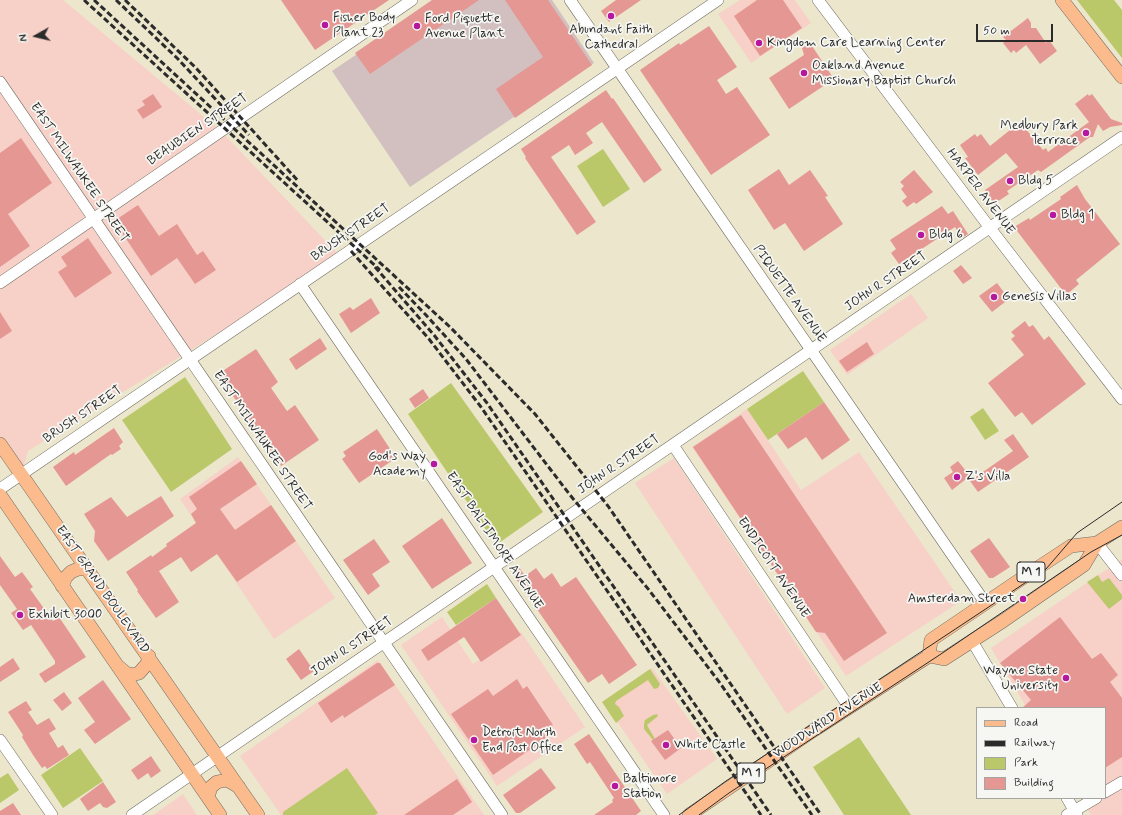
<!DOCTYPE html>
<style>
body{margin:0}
#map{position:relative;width:1122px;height:815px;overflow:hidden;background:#ebe6cc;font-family:Mynerve,sans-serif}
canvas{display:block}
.legend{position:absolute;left:976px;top:707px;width:130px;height:92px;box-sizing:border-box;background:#f6f6f2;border:1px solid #a5a5a2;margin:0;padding:5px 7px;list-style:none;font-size:12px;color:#2b2b2b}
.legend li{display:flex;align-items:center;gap:8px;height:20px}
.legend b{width:20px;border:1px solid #a5a5a2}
.north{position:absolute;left:16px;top:16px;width:40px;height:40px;-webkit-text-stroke:3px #f6f6f2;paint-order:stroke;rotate:262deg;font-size:11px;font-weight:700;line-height:16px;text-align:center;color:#2b2b2b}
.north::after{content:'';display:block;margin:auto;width:14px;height:18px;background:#2b2b2b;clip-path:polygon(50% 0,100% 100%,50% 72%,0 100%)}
.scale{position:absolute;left:976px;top:24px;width:77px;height:18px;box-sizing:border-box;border:2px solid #2b2b2b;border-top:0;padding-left:5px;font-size:12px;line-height:14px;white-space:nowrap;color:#2b2b2b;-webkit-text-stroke:3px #f6f6f2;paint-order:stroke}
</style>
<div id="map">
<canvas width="1122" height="815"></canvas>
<ul class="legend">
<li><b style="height:5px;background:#fbbb8c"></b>Road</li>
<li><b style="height:5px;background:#2b2b2b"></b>Railway</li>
<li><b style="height:11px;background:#bbc86a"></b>Park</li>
<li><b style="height:11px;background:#e59893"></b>Building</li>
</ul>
<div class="north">N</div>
<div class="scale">50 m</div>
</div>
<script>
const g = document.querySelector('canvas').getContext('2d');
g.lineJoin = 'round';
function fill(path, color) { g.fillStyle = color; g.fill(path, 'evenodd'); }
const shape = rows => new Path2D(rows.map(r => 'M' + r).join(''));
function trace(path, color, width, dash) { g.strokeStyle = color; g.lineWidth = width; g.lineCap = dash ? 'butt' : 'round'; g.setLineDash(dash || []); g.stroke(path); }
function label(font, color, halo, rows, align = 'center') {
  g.font = font + ' Mynerve,sans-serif'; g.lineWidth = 3.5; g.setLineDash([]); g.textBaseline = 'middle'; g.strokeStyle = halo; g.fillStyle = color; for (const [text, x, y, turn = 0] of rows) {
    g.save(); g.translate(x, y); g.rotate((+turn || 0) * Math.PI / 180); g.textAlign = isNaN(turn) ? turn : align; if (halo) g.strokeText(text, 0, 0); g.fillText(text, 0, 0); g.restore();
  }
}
fill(shape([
 [0,0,63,0,221,131,341,257,28,451,21,475,0,442],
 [740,0,795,0,811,23,751,63,718,14],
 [911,294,928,318,847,375,830,350],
 [747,409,801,490,859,452,961,601,846,676,692,447],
 [238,457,335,598,274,639,180,499],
 [674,458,825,688,787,714,635,483],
 [1122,559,1122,815,1091,815,1081,798,1105,798,1105,708,1027,708,991,648],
 [442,617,473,664,521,632,585,727,497,786,401,645],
 [378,660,484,815,281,815,240,756],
 [652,668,717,759,667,794,603,701],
 [183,794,197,815,153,815]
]), '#f7d1c7');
fill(shape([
 [437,0,552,0,594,63,410,187,332,71]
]), '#d2bfc0');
fill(shape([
 [1077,0,1114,0,1122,10,1122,58],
 [603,149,630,189,603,207,577,166],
 [803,371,824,402,768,440,747,409],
 [185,377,232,449,171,492,122,420],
 [451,383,543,512,496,545,408,414],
 [983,408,999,431,985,440,970,417],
 [1098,575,1102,582,1109,578,1122,595,1122,599,1109,609,1087,582],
 [487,584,496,598,456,625,447,612],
 [650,669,660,684,658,688,654,689,648,680,616,701,615,704,619,707,624,716,616,723,602,702],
 [653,715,657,714,658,716,647,725,655,739,653,740,644,729,644,724,645,720],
 [859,737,911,815,844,815,813,767],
 [80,748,103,781,63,808,41,775],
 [347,768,378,813,375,815,283,815,283,812],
 [8,773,19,790,0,803,0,778]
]), '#bbc86a');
fill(shape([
 [281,0,389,0,315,50],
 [432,0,479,0,370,74,355,53],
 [505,0,548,0,592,65,515,118,496,89,543,57],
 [616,0,641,0,609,22,601,11],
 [757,0,783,0,802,28,760,56,734,16],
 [1028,18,1031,23,1031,28,1036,28,1046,43,1049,40,1057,51,1040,64,1026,45,1016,53,1014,50,1011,53,1003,43,1006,40,1003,37],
 [709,26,737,67,717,80,726,94,737,87,770,135,711,175,640,70,679,43,680,45],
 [810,43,834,79,789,109,769,78,804,55,802,48],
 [606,90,612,99,613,98,662,170,644,183,602,122,586,133,593,143,575,155,569,145,551,157,596,222,577,235,525,158,526,157,521,149],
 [153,94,162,107,143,119,137,110,145,105,142,101],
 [1088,94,1089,96,1092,94,1111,119,1122,123,1122,125,1110,127,1103,131,1098,124,1093,137,1090,137,1041,172,1038,170,1007,191,1009,194,994,204,985,190,1018,167,1006,153,978,175,965,158,968,157,960,145,975,134,977,137,981,134,990,146,1020,122,1043,150,1046,148,1048,152,1089,122,1075,104],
 [21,138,52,183,8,214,30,246,0,267,0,153],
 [779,169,789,185,810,170,828,196,825,197,843,224,804,251,785,223,774,230,748,190],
 [914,170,933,192,916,204,914,202,907,207,902,201,907,197,901,189,904,186,900,182],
 [1077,185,1085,199,1120,244,1076,280,1079,284,1066,295,1014,227,1029,218,1030,220,1061,199,1060,197],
 [138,205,159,236,177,224,197,255,203,251,216,270,195,284,177,258,151,276,114,221],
 [942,206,948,214,953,211,968,234,962,238,955,227,899,264,891,253,896,249,890,240],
 [88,238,112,273,75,298,58,272,67,266,61,257],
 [961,265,972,278,963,284,953,271],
 [997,283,1009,299,992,312,979,296],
 [371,298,380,313,351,333,339,314,350,307,353,310],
 [0,312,12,331,0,339],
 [1025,321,1029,327,1033,325,1044,340,1049,336,1086,384,1032,425,1022,412,1015,417,988,383,1024,355,1011,339,1015,336,1011,332],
 [320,338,327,349,296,370,289,359],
 [867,342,874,354,847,372,839,361],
 [256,349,278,382,271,388,287,411,295,405,319,440,281,466,218,374],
 [423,389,429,398,415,408,409,399],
 [824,402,850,440,822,460,806,437,788,449,777,434],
 [741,415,887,633,844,661,825,633,816,632,693,447],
 [114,428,123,442,119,446,121,449,112,455,111,454,66,486,53,467,74,452,75,455],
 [377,429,396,458,359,483,342,459,346,456,343,452],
 [1013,434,1029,457,978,492,970,481,1013,451,1004,440],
 [241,461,257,484,220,509,235,530,271,505,296,541,237,582,217,554,191,572,181,557,159,571,179,602,156,618,137,591,138,590,126,572,151,555,152,557,167,546,166,544,196,523,191,514,197,509,189,497],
 [958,461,970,476,952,490,944,478,953,472,950,467],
 [161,496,174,516,108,561,94,541,95,531,84,514,111,497,127,517],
 [442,518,472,563,432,589,402,546],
 [989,538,1010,567,993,578,989,578,970,551],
 [374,539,390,562,372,574,380,586,368,595,343,560],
 [0,556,15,577,22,572,33,587,30,589,53,621,59,617,86,657,45,683,39,674,55,664,55,661,31,625,23,630,11,613,17,609,0,585],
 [519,567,525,576,536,568,544,579,552,573,561,587,576,577,637,665,609,684,602,674,588,683,512,573],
 [496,598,521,635,481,662,464,637,428,661,421,650],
 [1060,617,1092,659,1101,653,1118,675,1110,682,1122,698,1122,757,1105,768,1105,708,1022,708,1031,700,1000,663],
 [299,649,314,671,301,680,286,659],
 [13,658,20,669,0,682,0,667],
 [377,663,380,663,395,685,344,718,343,715,331,723,318,703],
 [517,679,523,689,527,686,553,725,543,732,547,738,493,775,451,714,488,689,493,696],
 [103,680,131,719,95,744,84,730,95,722,78,698],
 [64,692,72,703,62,711,53,700],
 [26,701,32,710,28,712,37,725,49,718,56,729,49,733,58,748,63,745,69,755,47,769,45,766,42,768,33,755,22,737,23,735,8,712],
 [668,730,681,748,665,760,651,741],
 [589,734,641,811,636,815,594,815,613,802,612,800,614,798,590,762,587,764,574,744],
 [151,756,161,771,151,778,148,773,138,780,131,770],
 [541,768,556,788,520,813,516,813,503,795],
 [457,779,472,802,453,815,404,815],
 [103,782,116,802,107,808,103,807,100,803,88,811,80,799],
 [13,803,21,815,0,815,0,811]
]), '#e59893');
const minor = shape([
 [570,0,986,604],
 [818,0,990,228,1122,399],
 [0,82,502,815],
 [0,283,412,0],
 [300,284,664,815],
 [673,445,849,707],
 [0,489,718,0],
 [1097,543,1122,575],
 [972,641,1012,708],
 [0,740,52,815],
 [1105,792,1122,782],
 [1067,798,1077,815],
 [132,815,1122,137],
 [1067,815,1096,798]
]);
const major = shape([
 [1062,0,1122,77],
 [0,444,258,815],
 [0,495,220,815],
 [62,586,66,577,71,572,78,569,87,569],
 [929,656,931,640,1024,577,1071,546,1097,543],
 [119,667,126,673,132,675,139,673,147,664,149,656],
 [208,797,211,787,217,782,227,780,239,787],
 [689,815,814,730,929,656,944,659,1003,621,1084,565,1097,543,1122,527]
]);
trace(minor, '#6e6c63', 12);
trace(major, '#6e6c63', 14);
trace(minor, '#fff', 11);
trace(major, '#fbbb8c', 13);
trace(shape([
 [679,815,726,781,1046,569,1077,533,1122,502],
 [699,815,729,793,941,654,1091,552,1122,535]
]), '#2b2b2b', 1);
trace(shape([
 [84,0,380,270],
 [94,0,450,327,535,414,608,506,821,815],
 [116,0,177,58,249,135],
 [125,0,196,68,299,182],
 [351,251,429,339,481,407,761,815],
 [375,267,434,335,487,403,771,815],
 [399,287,425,314,466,359,570,495,649,590,720,683,812,815]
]), '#2b2b2b', 3, [6, 3]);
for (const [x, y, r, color] of [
 [611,16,4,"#b5179e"],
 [325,25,4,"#b5179e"],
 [417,26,4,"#b5179e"],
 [759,43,4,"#b5179e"],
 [804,73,4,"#b5179e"],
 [1086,133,4,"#b5179e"],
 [1010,181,4,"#b5179e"],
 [1053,215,4,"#b5179e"],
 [921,235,4,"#b5179e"],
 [994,297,4,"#b5179e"],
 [434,464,4,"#b5179e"],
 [957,477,4,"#b5179e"],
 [1023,599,4,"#b5179e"],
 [20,615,4,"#b5179e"],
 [1066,678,4,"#b5179e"],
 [474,740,4,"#b5179e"],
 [666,745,4,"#b5179e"],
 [615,786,4,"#b5179e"]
]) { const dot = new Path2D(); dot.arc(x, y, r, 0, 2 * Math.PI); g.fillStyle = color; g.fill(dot); trace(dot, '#f6f6f2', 1.5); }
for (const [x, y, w] of [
 [1031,572,28],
 [751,773,28]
]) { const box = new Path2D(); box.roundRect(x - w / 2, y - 10, w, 20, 3); g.fillStyle = '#f6f6f2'; g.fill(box); trace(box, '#2b2b2b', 1); }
label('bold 12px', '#2b2b2b', null, [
 ["M 1",1031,572],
 ["M 1",751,773]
]);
label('13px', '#2b2b2b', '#f6f6f2', [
 ["Fisher Body",333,18],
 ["Plant 23",333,33],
 ["Ford Piquette",425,19],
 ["Avenue Plant",425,34],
 ["Abundant Faith",611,30,"center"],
 ["Cathedral",611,45,"center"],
 ["Kingdom Care Learning Center",767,43],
 ["Oakland Avenue",812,66],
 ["Missionary Baptist Church",812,81],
 ["Medbury Park",1078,126,"right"],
 ["Terrrace",1078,141,"right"],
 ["Bldg 5",1018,181],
 ["Bldg 1",1061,215],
 ["Bldg 6",929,235],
 ["Genesis Villas",1002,297],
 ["God's Way",426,457,"right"],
 ["Academy",426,472,"right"],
 ["Z's Villa",965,477],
 ["Amsterdam Street",1015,599,"right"],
 ["Exhibit 3000",28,615],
 ["Wayne State",1058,671,"right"],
 ["University",1058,686,"right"],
 ["Detroit North",482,733],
 ["End Post Office",482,748],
 ["White Castle",674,745],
 ["Baltimore",623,779],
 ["Station",623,794]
], 'left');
label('13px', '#2b2b2b', '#f6f6f2', [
 ["BEAUBIEN STREET",198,130,-34],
 ["EAST MILWAUKEE STREET",79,173,56],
 ["HARPER AVENUE",980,192,53],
 ["BRUSH STREET",351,233,-34],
 ["JOHN R STREET",886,282,-34],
 ["PIQUETTE AVENUE",789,294,55],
 ["BRUSH STREET",83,415,-34],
 ["EAST MILWAUKEE STREET",262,441,56],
 ["JOHN R STREET",619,465,-34],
 ["EAST BALTIMORE AVENUE",494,541,56],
 ["ENDICOTT AVENUE",773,568,56],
 ["EAST GRAND BOULEVARD",102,590,55],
 ["JOHN R STREET",352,647,-34],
 ["WOODWARD AVENUE",828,721,-33]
]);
</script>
